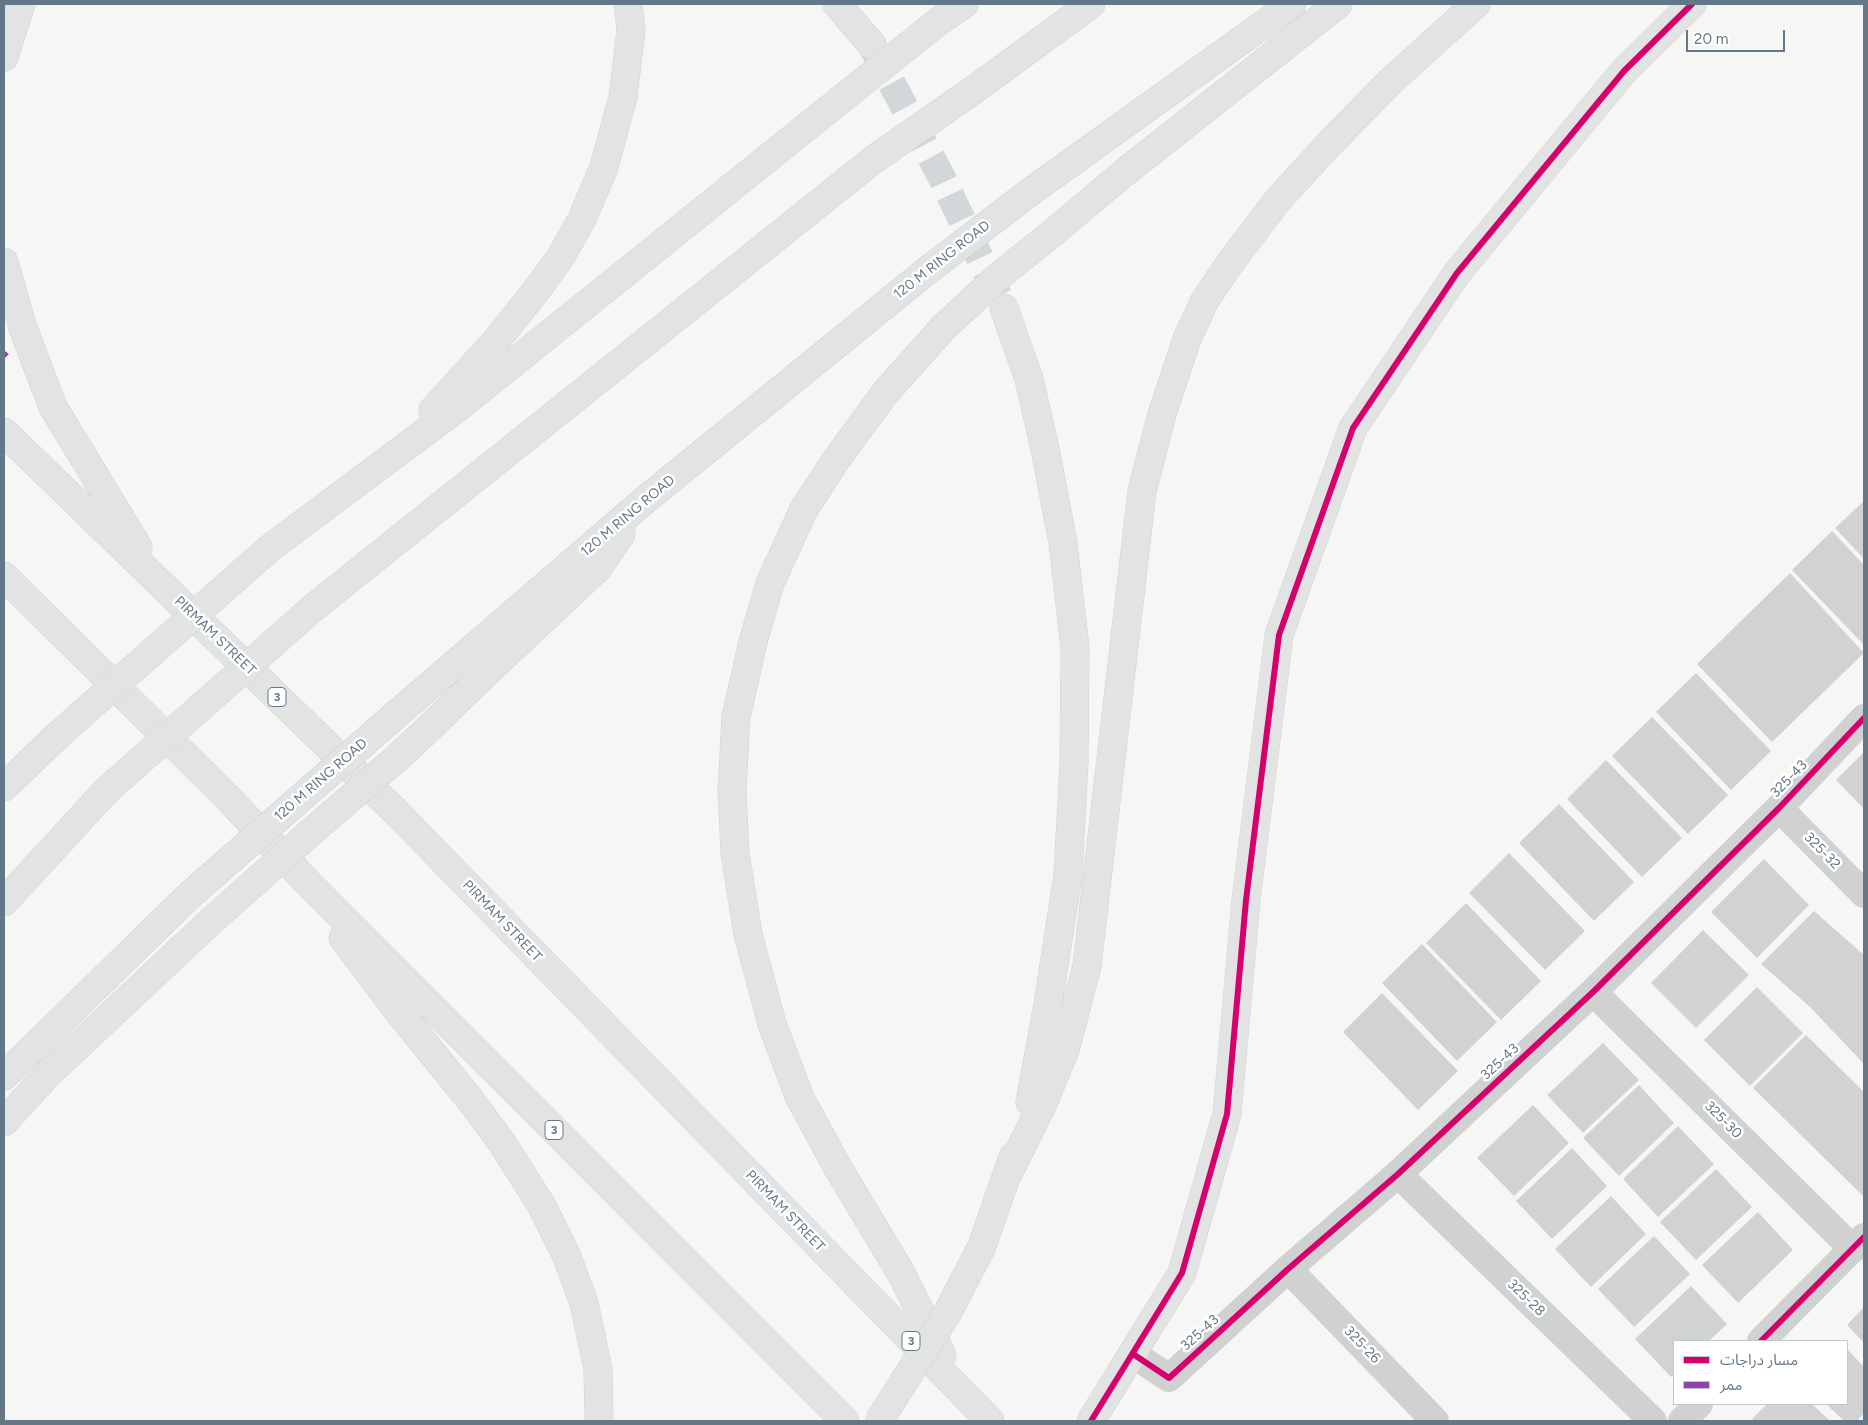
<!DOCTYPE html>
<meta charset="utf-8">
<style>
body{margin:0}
#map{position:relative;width:1868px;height:1425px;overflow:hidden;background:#f6f7f5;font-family:Figtree,"Noto Sans Arabic",sans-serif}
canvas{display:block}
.frame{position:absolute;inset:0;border:5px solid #647787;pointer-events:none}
.legend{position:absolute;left:1673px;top:1340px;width:175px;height:65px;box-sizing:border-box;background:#fff;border:1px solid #c1c9cf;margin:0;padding:6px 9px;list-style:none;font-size:15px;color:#647787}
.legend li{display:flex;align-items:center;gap:10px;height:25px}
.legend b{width:25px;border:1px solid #c1c9cf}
.scale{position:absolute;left:1686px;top:30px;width:99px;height:22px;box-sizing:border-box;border:2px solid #647787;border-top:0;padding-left:6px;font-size:15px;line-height:18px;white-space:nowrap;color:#647787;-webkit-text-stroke:4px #fff;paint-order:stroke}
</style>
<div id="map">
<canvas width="1868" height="1425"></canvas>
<div class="frame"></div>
<ul class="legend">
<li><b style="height:6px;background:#d6006c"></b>مسار دراجات</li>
<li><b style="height:6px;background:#8e44ad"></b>ممر</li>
</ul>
<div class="scale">20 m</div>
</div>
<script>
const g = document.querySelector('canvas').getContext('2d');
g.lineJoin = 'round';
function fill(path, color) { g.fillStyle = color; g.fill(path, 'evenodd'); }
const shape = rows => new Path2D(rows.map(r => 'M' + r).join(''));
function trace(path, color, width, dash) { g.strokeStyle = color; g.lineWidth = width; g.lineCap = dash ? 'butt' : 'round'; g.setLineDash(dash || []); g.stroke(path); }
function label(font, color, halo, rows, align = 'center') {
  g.font = font + ' Figtree,sans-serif'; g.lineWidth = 5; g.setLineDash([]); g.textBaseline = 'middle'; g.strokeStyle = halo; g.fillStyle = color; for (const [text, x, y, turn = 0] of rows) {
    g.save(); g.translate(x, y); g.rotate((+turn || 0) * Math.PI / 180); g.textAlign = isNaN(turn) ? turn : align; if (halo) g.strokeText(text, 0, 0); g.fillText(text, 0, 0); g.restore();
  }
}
fill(shape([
 [1864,501,1864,559,1835,528],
 [1832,531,1864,565,1864,645,1792,570],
 [1790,573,1864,653,1772,742,1697,664],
 [1696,673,1771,751,1731,790,1656,712],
 [1652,717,1728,795,1688,834,1612,756],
 [1864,752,1864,809,1836,780],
 [1606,760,1682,838,1642,877,1567,799],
 [1559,804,1634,882,1594,921,1519,843],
 [1509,853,1585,931,1545,970,1469,893],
 [1764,859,1809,905,1757,958,1711,912],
 [1466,903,1541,981,1501,1020,1426,943],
 [1814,911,1864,955,1864,1064,1810,1007,1761,964],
 [1703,930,1749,975,1696,1028,1651,983],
 [1422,944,1497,1022,1457,1061,1382,983],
 [1757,987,1803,1033,1750,1086,1704,1040],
 [1382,993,1458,1071,1418,1110,1343,1032],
 [1806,1035,1864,1092,1864,1197,1753,1088],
 [1603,1043,1639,1080,1583,1133,1547,1095],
 [1639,1085,1674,1123,1619,1176,1583,1138],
 [1533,1105,1569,1143,1514,1196,1477,1158],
 [1678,1126,1714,1164,1658,1217,1623,1179],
 [1572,1148,1607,1186,1552,1239,1516,1201],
 [1716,1169,1752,1207,1696,1260,1660,1222],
 [1611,1196,1646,1234,1591,1287,1555,1249],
 [1758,1212,1793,1250,1738,1303,1702,1265],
 [1654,1236,1690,1274,1634,1327,1598,1289],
 [1691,1286,1727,1324,1709,1341,1674,1341,1674,1374,1671,1377,1635,1339],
 [1864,1307,1864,1343,1847,1325],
 [1847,1349,1864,1367,1864,1413,1857,1421,1844,1421,1826,1404,1847,1404],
 [1767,1404,1812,1404,1830,1421,1754,1421,1752,1419]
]), '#d1d3d3');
trace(shape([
 [872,46,941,176,1002,304]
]), '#d2d7da', 28, [28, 14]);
const secondary = shape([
 [1091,1421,1182,1273,1227,1114,1246,900,1279,635,1353,428,1457,273,1624,71,1692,4]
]);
const highway = shape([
 [837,4,872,45],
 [939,21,964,4],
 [4,57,21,4],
 [975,89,1091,4],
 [1030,192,1292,4],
 [1055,231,1125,172,1338,4],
 [4,262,23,328,53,407,138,547],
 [1004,308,1029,379,1045,449,1063,543,1075,648,1074,764,1068,875,1048,1004,1030,1102],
 [433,410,495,342,535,292,560,258,582,219,604,167,623,97,631,30,628,4],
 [4,432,397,813,990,1421],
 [270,548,456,409,839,101],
 [4,576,227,797,307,882,845,1421],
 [313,608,873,160],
 [399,712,645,500,928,270],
 [424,733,489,670,597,569,621,534],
 [4,787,56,737],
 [4,902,107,790],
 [343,938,398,1011,472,1102,502,1143,542,1206,567,1257,584,1303,598,1369,599,1421],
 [4,1076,191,894],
 [4,1122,48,1074,209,923],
 [1008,1174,1044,1101,1065,1050,1087,966,1142,491,1162,414,1187,339,1205,300,1230,263,1277,201,1331,142,1391,81,1476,4],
 [982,1246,1013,1157],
 [942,1355,901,1273,838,1168,800,1098,772,1024,748,934,735,853,732,790,736,717,753,642,770,583,804,509,836,460,885,393,943,328]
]);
trace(secondary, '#d1d4d5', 29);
trace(highway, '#d1d3d4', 29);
trace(shape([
 [1779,808,1864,894],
 [1593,992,1853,1249],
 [1398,1174,1653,1421],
 [1288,1269,1435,1421],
 [1761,1341,1864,1237],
 [1133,1354,1169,1378,1288,1269,1398,1174,1593,992,1779,808,1864,718],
 [1682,1421,1699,1404]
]), '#d0d2d2', 28);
trace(secondary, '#e2e3e3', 28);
trace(highway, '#e2e3e3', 28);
const highwayBridge = shape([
 [839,101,939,21],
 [873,160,975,89],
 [928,270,1030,192],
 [943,328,999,276,1055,231],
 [56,737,270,548],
 [107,790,313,608],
 [191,894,399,712],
 [209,923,318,826,397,758,424,733],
 [879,1421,948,1312,982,1246]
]);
trace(highwayBridge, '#d1d3d4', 29, []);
trace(highwayBridge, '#e2e3e3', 28);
trace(shape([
 [4,353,7,356]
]), '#8e44ad', 5, [10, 5]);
trace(shape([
 [1761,1341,1864,1237],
 [1133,1354,1169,1378,1288,1269,1398,1174,1593,992,1779,808,1864,718],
 [1091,1421,1182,1273,1227,1114,1246,900,1279,635,1353,428,1457,273,1624,71,1692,4]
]), '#d6006c', 6);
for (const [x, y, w] of [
 [277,697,18],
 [554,1130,18],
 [911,1341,18]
]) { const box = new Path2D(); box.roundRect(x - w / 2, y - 9.5, w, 19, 4); g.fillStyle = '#fff'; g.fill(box); trace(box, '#647787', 1); }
label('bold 12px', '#647787', null, [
 ["3",277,697],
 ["3",554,1130],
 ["3",911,1341]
]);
label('14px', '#647787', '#fff', [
 ["120 M RING ROAD",942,260,-38],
 ["120 M RING ROAD",628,516,-40],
 ["PIRMAM STREET",215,636,44],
 ["325-43",1789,779,-46],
 ["120 M RING ROAD",321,780,-41],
 ["325-32",1822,851,46],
 ["PIRMAM STREET",502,921,46],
 ["325-43",1500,1062,-43],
 ["325-30",1723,1120,45],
 ["PIRMAM STREET",785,1211,46],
 ["325-28",1526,1298,44],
 ["325-43",1200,1333,-42],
 ["325-26",1362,1345,46]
]);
</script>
